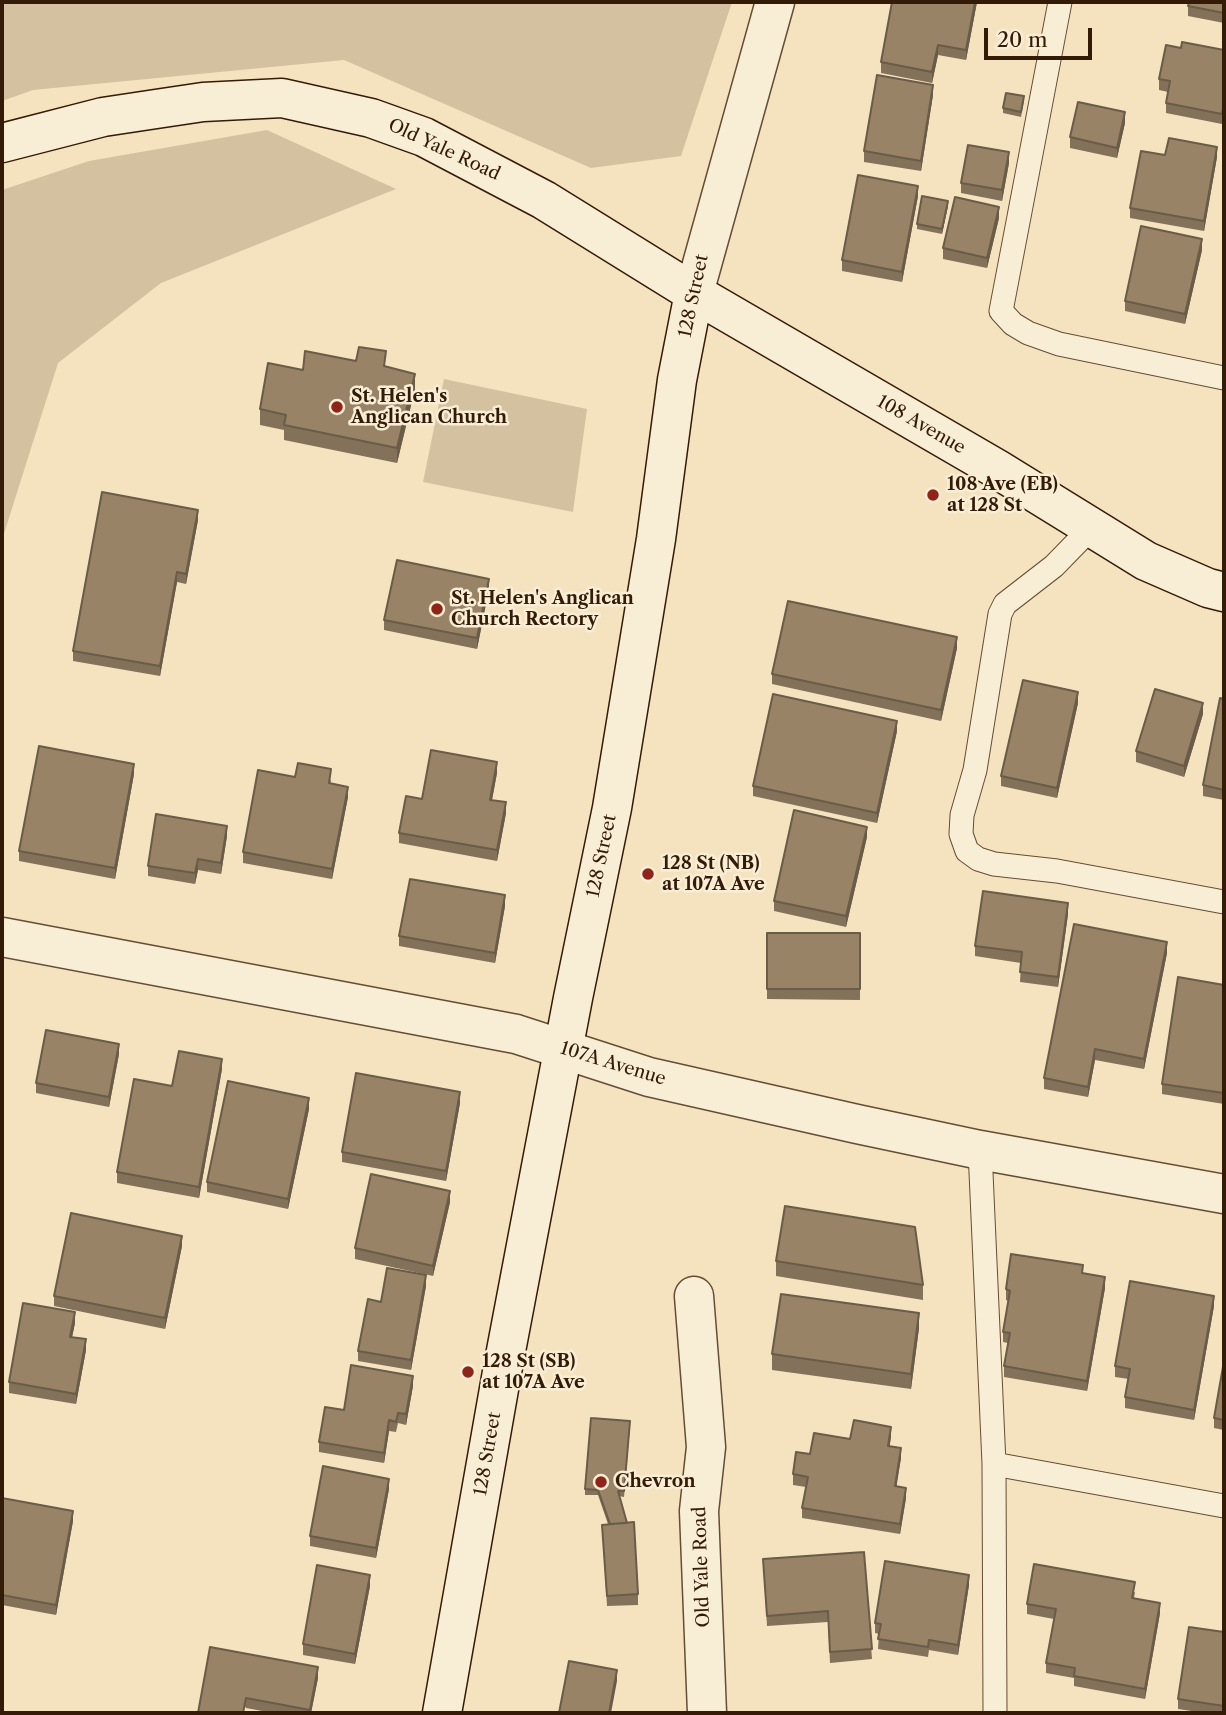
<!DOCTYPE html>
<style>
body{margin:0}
#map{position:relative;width:1226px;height:1715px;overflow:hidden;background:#f5e3bf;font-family:"Libre Caslon Text",serif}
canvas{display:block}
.frame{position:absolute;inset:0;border:4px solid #341b07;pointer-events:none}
.scale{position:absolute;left:984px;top:28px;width:108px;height:32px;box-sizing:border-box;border:4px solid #341b07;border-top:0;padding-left:9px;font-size:21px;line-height:24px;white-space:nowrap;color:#341b07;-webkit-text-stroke:5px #f8edd5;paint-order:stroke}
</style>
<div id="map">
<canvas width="1226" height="1715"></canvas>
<div class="frame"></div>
<div class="scale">20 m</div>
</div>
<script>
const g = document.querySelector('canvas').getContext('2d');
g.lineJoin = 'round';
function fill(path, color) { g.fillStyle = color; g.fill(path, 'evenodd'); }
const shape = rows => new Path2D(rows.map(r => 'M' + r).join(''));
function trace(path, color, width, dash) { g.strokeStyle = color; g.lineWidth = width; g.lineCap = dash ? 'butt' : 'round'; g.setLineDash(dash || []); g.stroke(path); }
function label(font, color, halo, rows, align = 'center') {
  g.font = font + ' "Libre Caslon Text",serif'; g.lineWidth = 5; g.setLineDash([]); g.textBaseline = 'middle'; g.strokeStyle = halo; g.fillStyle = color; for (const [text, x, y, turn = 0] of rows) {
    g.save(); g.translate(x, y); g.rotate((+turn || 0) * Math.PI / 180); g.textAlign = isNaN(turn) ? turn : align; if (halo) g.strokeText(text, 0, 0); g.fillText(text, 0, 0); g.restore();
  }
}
fill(shape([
 [2,2,732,2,681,156,591,168,344,60,33,90,2,101],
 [267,130,396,189,161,283,58,363,2,540,2,190,89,161],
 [444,379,587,409,573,512,423,482]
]), '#d4c1a0');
const lane = shape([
 [1060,2,1001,311,1013,324,1028,333,1059,344,1224,378],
 [1092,527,1054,566,1005,604,1000,614,975,770,962,815,961,834,967,851,978,859,994,864,1057,871,1224,902],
 [980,1150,994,1464,995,1713],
 [994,1464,1224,1506]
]);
const street = shape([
 [694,293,775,2],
 [2,937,516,1034,649,1077,857,1124,980,1150,1224,1194],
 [694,1296,706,1447,699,1511,707,1713]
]);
const secondary = shape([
 [2,143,103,117,156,109,203,102,282,98,371,118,424,137,544,200,694,293,997,469,1146,561,1208,588,1224,592],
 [442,1713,502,1372,573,998,612,808,656,539,677,380,694,293]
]);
trace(lane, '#644d35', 25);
trace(street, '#644d35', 41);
trace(secondary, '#341b07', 41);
trace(lane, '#f8edd5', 23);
trace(street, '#f8edd5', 38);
trace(secondary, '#f8edd5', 38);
fill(shape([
 [892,2,977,2,966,60,938,55,932,83,881,73,881,62],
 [1224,2,1224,23,1188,16,1188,6],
 [1181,48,1224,50,1222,124,1166,113,1166,103,1168,92,1159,90,1159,79],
 [933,95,921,171,864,162,864,151],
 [1024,101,1021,117,1003,113,1003,108],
 [1125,123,1117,158,1070,148,1070,137],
 [1165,155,1217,157,1204,231,1130,218,1130,208],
 [1009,163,1002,201,961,193,961,183],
 [918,196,902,282,842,271,842,260],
 [948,206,942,234,917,229,917,224],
 [999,218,987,268,943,259,943,248],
 [1202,250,1185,324,1125,311,1125,301],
 [386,367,415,389,397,463,284,440,284,430,260,425,260,409,303,370],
 [198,520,186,584,177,582,160,676,73,661,73,651],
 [489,589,477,649,384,630,384,620],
 [957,648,941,721,772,684,772,674],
 [1224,699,1224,800,1203,796,1203,785],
 [1078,703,1057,798,1001,786,1001,776],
 [1203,714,1184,777,1136,762,1136,751],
 [897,731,877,823,753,796,753,786],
 [497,773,492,800,506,813,497,861,399,843,399,833,422,799],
 [134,774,115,879,19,861,19,851],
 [295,777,331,780,330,784,348,797,332,879,243,863,243,852],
 [227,836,221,874,198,870,195,884,148,876,148,866],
 [867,837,846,927,774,911,774,901],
 [505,906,495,963,399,946,399,936],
 [1068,914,1058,987,1020,982,1021,963,975,956,975,946],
 [767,933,860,933,860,1000,767,999],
 [1167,953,1144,1069,1095,1060,1088,1097,1044,1089,1044,1078],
 [1224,985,1224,1104,1162,1094,1162,1084],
 [119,1054,109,1107,36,1093,36,1083],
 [222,1069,199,1198,117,1183,117,1172],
 [460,1103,446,1181,342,1162,342,1152],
 [309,1109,288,1209,207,1192,207,1182],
 [450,1202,433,1276,355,1259,355,1248],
 [182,1246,165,1329,54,1306,54,1296],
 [776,1261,923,1285,923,1300,776,1276],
 [1083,1273,1105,1288,1087,1391,1004,1377,1004,1366,1008,1343,1003,1342,1003,1332,1008,1301,1006,1300,1006,1289],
 [426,1286,411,1370,358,1361,358,1351,381,1302],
 [1214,1306,1194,1420,1125,1408,1125,1397,1129,1379,1115,1377,1115,1366],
 [75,1323,72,1337,86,1350,76,1404,9,1393,9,1382],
 [919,1328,911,1389,772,1370,772,1354],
 [1224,1361,1224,1430,1214,1428,1214,1418],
 [413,1386,406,1425,398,1423,396,1432,389,1431,384,1463,319,1452,319,1442,344,1410],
 [630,1427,624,1497,619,1496,638,1594,638,1605,607,1606,602,1525,608,1524,598,1495,585,1495,585,1489],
 [891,1437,889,1447,901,1458,896,1486,906,1498,900,1534,802,1518,802,1508,806,1487,793,1485,793,1474,810,1454,850,1439],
 [389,1489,376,1558,310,1546,310,1536],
 [2,1498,73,1521,56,1615,2,1605],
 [864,1552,872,1659,830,1663,828,1622,767,1626,763,1559],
 [969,1585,958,1655,929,1650,928,1657,878,1649,879,1634,875,1633,875,1623],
 [370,1586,355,1664,303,1655,303,1644],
 [1135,1592,1134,1598,1160,1613,1145,1699,1074,1686,1074,1678,1046,1673,1046,1663,1054,1619,1027,1614,1027,1604],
 [1224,1632,1224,1713,1205,1713,1178,1709,1178,1699],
 [210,1647,318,1678,311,1713,273,1713,246,1708]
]), '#837159');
fill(shape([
 [975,2,977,2,966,60,966,50],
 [938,45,938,55,932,83,932,72],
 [933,85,933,95,921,171,921,161],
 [1224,103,1224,114,1222,124,1222,114],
 [1125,112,1125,123,1117,158,1117,148],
 [1217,147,1217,157,1204,231,1204,221],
 [1009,152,1009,163,1002,201,1002,190],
 [918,186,918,196,902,282,902,272],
 [948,201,948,206,942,234,942,229],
 [999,207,999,218,987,268,987,258],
 [1202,239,1202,250,1185,324,1185,314],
 [415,374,415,389,397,463,397,448],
 [198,510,198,520,186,584,186,574],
 [177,572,177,582,160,676,160,666],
 [489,579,489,589,477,649,477,638],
 [957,637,957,648,941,721,941,710],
 [1078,692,1078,703,1057,798,1057,788],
 [1203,703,1203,714,1184,777,1184,766],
 [897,721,897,731,877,823,877,813],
 [497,762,497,773,490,810,490,800],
 [134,764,134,774,115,879,115,868],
 [348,787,348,797,332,879,332,869],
 [506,802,506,813,497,861,497,850],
 [227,826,227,836,221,874,221,863],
 [867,827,867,837,846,927,846,916],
 [198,859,198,870,195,884,195,873],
 [505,895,505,906,495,963,495,953],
 [1068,903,1068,914,1058,987,1058,977],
 [1167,942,1167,953,1144,1069,1144,1059],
 [119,1044,119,1054,109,1107,109,1097],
 [1095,1049,1095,1060,1088,1097,1088,1087],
 [222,1059,222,1069,199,1198,199,1187],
 [460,1092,460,1103,446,1181,446,1171],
 [309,1098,309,1109,288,1209,288,1199],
 [450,1191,450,1202,433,1276,433,1266],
 [182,1236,182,1246,165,1329,165,1318],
 [426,1275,426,1286,411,1370,411,1360],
 [1105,1277,1105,1288,1087,1391,1087,1381],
 [1214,1296,1214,1306,1194,1420,1194,1410],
 [75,1312,75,1323,70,1347,70,1337],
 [919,1313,919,1328,911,1389,911,1374],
 [86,1339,86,1350,76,1404,76,1394],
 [413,1376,413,1386,406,1425,406,1414],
 [389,1420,389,1431,384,1463,384,1453],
 [891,1427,891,1437,888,1457,888,1446],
 [901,1448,901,1458,895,1496,895,1486],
 [389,1479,389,1489,376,1558,376,1548],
 [906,1488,906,1498,900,1534,900,1524],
 [73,1511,73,1521,56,1615,56,1605],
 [370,1575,370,1586,355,1664,355,1654],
 [969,1575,969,1585,958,1655,958,1645],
 [1160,1603,1160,1613,1145,1699,1145,1689],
 [318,1667,318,1678,311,1713,310,1713],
 [617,1670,617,1681,611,1713,609,1713]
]), '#6a5c48');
const building = shape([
 [892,2,975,2,966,50,938,45,932,72,881,62,892,2],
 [1189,2,1224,2,1224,13,1188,6,1189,2],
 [1182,42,1224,50,1224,103,1222,114,1166,103,1170,81,1159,79,1166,45,1181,48,1182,42],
 [877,75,933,85,921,161,864,151,877,75],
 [1006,93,1024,96,1021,112,1003,108,1006,93],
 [1078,102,1125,112,1117,148,1070,137,1078,102],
 [1169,138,1217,147,1204,221,1130,208,1141,151,1165,155,1169,138],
 [968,145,1009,152,1002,190,961,183,968,145],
 [858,175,918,186,902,272,842,260,858,175],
 [922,196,948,201,942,229,917,224,922,196],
 [955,197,999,207,987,258,943,248,955,197],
 [1141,226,1202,239,1185,314,1125,301,1141,226],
 [359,347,386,351,384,366,415,374,397,448,284,425,286,415,260,409,268,363,303,370,305,351,356,361,359,347],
 [102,492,198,510,186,574,177,572,160,666,73,651,102,492],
 [397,560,489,579,477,638,384,620,397,560],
 [788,601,957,637,941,710,772,674,788,601],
 [1023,680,1078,692,1057,788,1001,776,1023,680],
 [1155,689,1203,703,1184,766,1136,751,1155,689],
 [773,694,897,721,877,813,753,786,773,694],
 [1220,698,1224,699,1224,790,1203,785,1220,698],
 [39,746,134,764,115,868,19,851,39,746],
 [431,750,497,762,490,800,506,802,497,850,399,833,406,796,422,799,431,750],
 [298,763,331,769,329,783,348,787,332,869,243,852,258,770,295,777,298,763],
 [794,810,867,827,846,916,774,901,794,810],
 [156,814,227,826,221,863,198,859,195,873,148,866,156,814],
 [410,879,505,895,495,953,399,936,410,879],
 [983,891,1068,903,1058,977,1020,972,1022,952,975,946,983,891],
 [1074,924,1167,942,1144,1059,1095,1049,1088,1087,1044,1078,1074,924],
 [767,933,860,933,860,989,767,989,767,933],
 [1178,977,1224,985,1224,1093,1162,1084,1178,977],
 [46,1030,119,1044,109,1097,36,1083,46,1030],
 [179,1051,222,1059,199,1187,117,1172,134,1079,172,1086,179,1051],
 [356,1073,460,1092,446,1171,342,1152,356,1073],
 [228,1081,309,1098,288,1199,207,1182,228,1081],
 [371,1174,450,1191,433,1266,355,1248,371,1174],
 [785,1206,915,1227,923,1285,776,1261,785,1206],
 [71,1213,182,1236,165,1318,54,1296,71,1213],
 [1011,1254,1083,1265,1082,1273,1105,1277,1087,1381,1004,1366,1010,1333,1003,1332,1010,1291,1006,1289,1011,1254],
 [387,1268,426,1275,411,1360,358,1351,368,1299,381,1302,387,1268],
 [1130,1281,1214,1296,1194,1410,1125,1397,1130,1369,1115,1366,1130,1281],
 [781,1294,919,1313,911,1374,772,1354,781,1294],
 [23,1303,75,1312,70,1337,86,1339,76,1394,9,1382,23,1303],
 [1224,1361,1224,1420,1214,1418,1224,1361],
 [351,1365,413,1376,406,1414,398,1413,396,1422,389,1420,384,1453,319,1442,325,1407,344,1410,351,1365],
 [591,1418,630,1421,624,1491,618,1491,627,1523,610,1524,598,1490,585,1489,591,1418],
 [854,1420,891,1427,888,1446,901,1448,895,1486,906,1488,900,1524,802,1508,808,1477,793,1474,796,1452,810,1454,814,1433,850,1439,854,1420],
 [323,1466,389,1479,376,1548,310,1536,323,1466],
 [2,1498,73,1511,56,1605,2,1595,2,1498],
 [634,1522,638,1594,607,1596,602,1525,634,1522],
 [864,1552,872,1649,830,1652,828,1611,767,1616,763,1559,864,1552],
 [885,1561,969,1575,958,1645,929,1640,928,1647,878,1639,881,1624,875,1623,885,1561],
 [1034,1564,1135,1582,1132,1598,1160,1603,1145,1689,1074,1676,1075,1668,1046,1663,1056,1609,1027,1604,1034,1564],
 [317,1565,370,1575,355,1654,303,1644,317,1565],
 [1189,1627,1224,1632,1224,1706,1178,1699,1189,1627],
 [210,1647,318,1667,310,1710,246,1698,243,1713,198,1713,210,1647],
 [569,1661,617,1670,609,1713,559,1713,569,1661]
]);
fill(building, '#988367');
trace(building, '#6a5c48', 2);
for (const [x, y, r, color] of [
 [337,407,7,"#8f2418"],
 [933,495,7,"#8f2418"],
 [437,609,7,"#8f2418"],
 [648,874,7,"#8f2418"],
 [468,1372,7,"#8f2418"],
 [601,1482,7,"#8f2418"]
]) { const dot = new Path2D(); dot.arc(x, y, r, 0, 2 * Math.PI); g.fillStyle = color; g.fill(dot); trace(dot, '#f8edd5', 2.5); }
label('18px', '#341b07', '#f8edd5', [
 ["Old Yale Road",444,150,25],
 ["128 Street",694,296,-78],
 ["108 Avenue",921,425,30],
 ["128 Street",602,856,-78],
 ["107A Avenue",613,1064,17],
 ["128 Street",488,1454,-80],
 ["Old Yale Road",702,1567,-92]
]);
label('bold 18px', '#341b07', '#f8edd5', [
 ["St. Helen's",351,397],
 ["Anglican Church",351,418],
 ["108 Ave (EB)",947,485],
 ["at 128 St",947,506],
 ["St. Helen's Anglican",451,599],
 ["Church Rectory",451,620],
 ["128 St (NB)",662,864],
 ["at 107A Ave",662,885],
 ["128 St (SB)",482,1362],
 ["at 107A Ave",482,1383],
 ["Chevron",615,1482]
], 'left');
</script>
